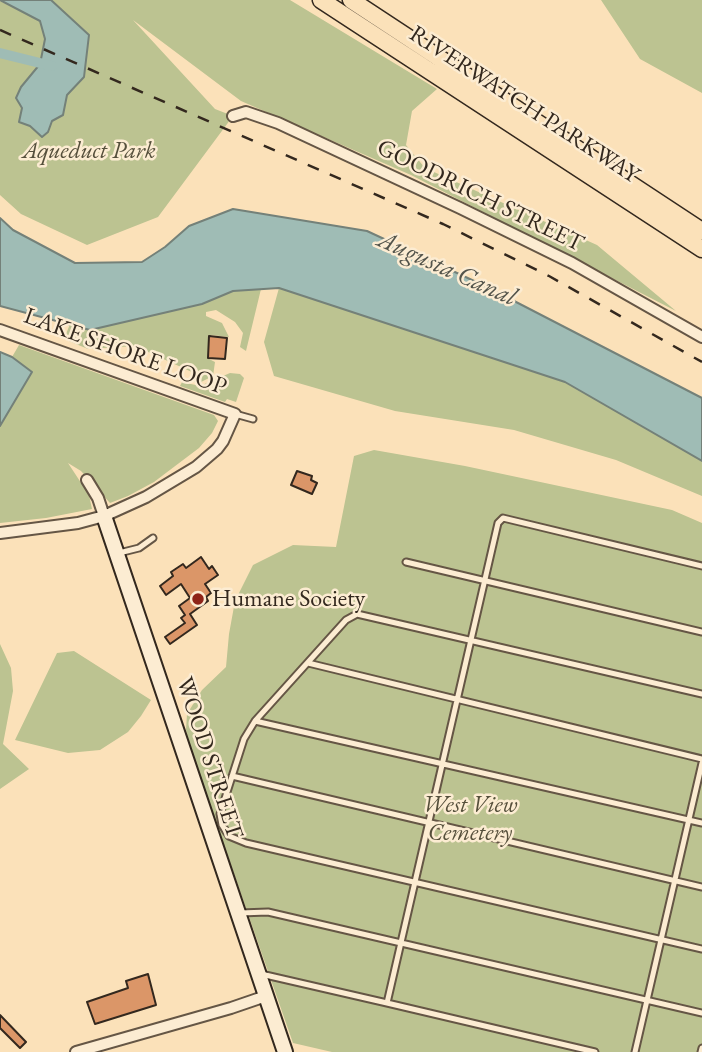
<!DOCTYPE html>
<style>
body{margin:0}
canvas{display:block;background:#fbe1b9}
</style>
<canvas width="702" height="1052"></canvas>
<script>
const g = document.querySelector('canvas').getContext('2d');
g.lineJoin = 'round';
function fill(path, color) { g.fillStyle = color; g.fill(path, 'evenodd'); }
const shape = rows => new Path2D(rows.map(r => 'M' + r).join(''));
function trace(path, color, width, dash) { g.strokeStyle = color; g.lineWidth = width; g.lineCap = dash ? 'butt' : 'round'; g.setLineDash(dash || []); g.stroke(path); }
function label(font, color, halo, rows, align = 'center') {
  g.font = font + ' "EB Garamond",serif'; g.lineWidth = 5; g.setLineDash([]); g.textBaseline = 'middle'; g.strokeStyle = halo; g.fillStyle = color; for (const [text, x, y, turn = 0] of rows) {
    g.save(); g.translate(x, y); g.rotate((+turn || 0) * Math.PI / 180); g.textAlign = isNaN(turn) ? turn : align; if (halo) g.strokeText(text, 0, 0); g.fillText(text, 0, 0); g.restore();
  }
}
fill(shape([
 [51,0,290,0,437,89,412,111,406,145,425,168,597,245,676,311,411,175,241,101,133,20,215,109,233,116,158,217,87,245,21,214,0,195,0,1,40,20,86,57,89,35],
 [601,0,702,0,702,93,640,59],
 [279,288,565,382,702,461,702,496,616,460,514,430,395,411,274,376,264,342],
 [261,289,246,351,240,347,243,333,235,322,216,310,206,312,206,316,222,323,229,337,211,335,209,359,215,362,213,376,199,383,189,381,194,373,135,346,88,349,64,339,70,324,90,330,202,304,233,291],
 [19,345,214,415,218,421,212,433,199,448,154,482,128,496,110,503,81,471,68,463,89,495,92,509,46,518,0,523,0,426,32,372,12,357],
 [230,373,240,374,244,378,236,402,227,399,225,402,180,386,182,382,200,386],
 [374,450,465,466,672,510,702,523,702,1052,332,1052,293,1043,189,745,186,730,187,714,202,690,226,667,229,634,235,601,253,565,293,545,336,547,354,456],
 [0,644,11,668,13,691,3,744,29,769,0,789],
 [74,651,151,700,141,716,128,732,100,750,68,753,15,740,57,653]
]), '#bcc391');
const water = shape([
 [0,0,51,0,89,35,84,77,67,95,63,115,52,121,48,132,42,137,30,126,19,122,22,108,16,98,21,87,40,64,45,39,40,21,0,0],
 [233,209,367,231,487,287,702,398,702,461,565,382,279,288,233,291,202,304,90,330,0,306,0,218,13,230,75,263,142,262,165,247,189,226,233,209],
 [0,352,12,357,32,372,0,426,0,352]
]);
fill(water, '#9fbcb5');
trace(water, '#748179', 2);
trace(shape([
 [0,53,52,66]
]), '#9fbcb5', 10);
const building = shape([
 [209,336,227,338,225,359,208,358,209,336],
 [297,471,312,476,311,480,317,483,312,494,291,485,297,471],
 [201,557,209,569,212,566,218,575,205,584,211,593,206,597,208,601,190,614,197,625,170,644,165,637,185,623,181,618,185,615,179,606,190,598,181,584,166,595,160,586,173,576,171,572,183,564,186,568,201,557],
 [148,974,156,1005,95,1024,87,1002,128,988,126,981,148,974],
 [0,1015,26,1042,20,1048,0,1028,0,1015]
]);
fill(building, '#db9668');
trace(building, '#33281e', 2);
const lane = shape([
 [235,414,253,419],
 [119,553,139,548,153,538],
 [406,562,702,632],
 [308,663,702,759],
 [702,694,357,614,346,620,255,721,244,739,220,814,222,825,229,836,246,843,702,949],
 [255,721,702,823],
 [232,776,702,887],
 [240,913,268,912,702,1013],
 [261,974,387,1003,498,523,503,518,702,566],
 [387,1003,595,1052],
 [635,1052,702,763],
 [701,1052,702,1048]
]);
const street = shape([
 [233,116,246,112,278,123,460,208,572,263,702,337],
 [0,330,235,414,223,441,217,449,196,467,146,497,104,516,78,523,0,533],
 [87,480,98,498,104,516],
 [76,1052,231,1008,266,996]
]);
const secondary = shape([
 [104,516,285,1052]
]);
const primary = shape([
 [321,0,702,249],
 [351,0,702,231]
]);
trace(lane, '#655645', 9);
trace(street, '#655645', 14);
trace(secondary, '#33281e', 18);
trace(primary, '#33281e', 19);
trace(lane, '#fcecd2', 5);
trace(street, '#fcecd2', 10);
trace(secondary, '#fcecd2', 14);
trace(primary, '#fbe1b9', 16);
trace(shape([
 [0,30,443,224,549,276,702,362]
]), '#33281e', 2.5, [12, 12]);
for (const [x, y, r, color] of [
 [198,599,7,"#8f2418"]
]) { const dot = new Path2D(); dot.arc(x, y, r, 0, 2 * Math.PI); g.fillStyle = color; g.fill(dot); trace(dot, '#fcecd2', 2.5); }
label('24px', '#33281e', '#fcecd2', [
 ["RIVERWATCH PARKWAY",524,105,33],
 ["GOODRICH STREET",480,196,26],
 ["LAKE SHORE LOOP",125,352,20],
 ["WOOD STREET",209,758,72]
]);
label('italic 24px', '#554f3b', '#fcecd2', [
 ["Aqueduct Park",89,151],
 ["West View",470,805],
 ["Cemetery",470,833]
]);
label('24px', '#33281e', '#fcecd2', [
 ["Humane Society",212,599]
], 'left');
label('italic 26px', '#53544b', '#fcecd2', [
 ["Augusta Canal",447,269,24]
]);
</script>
